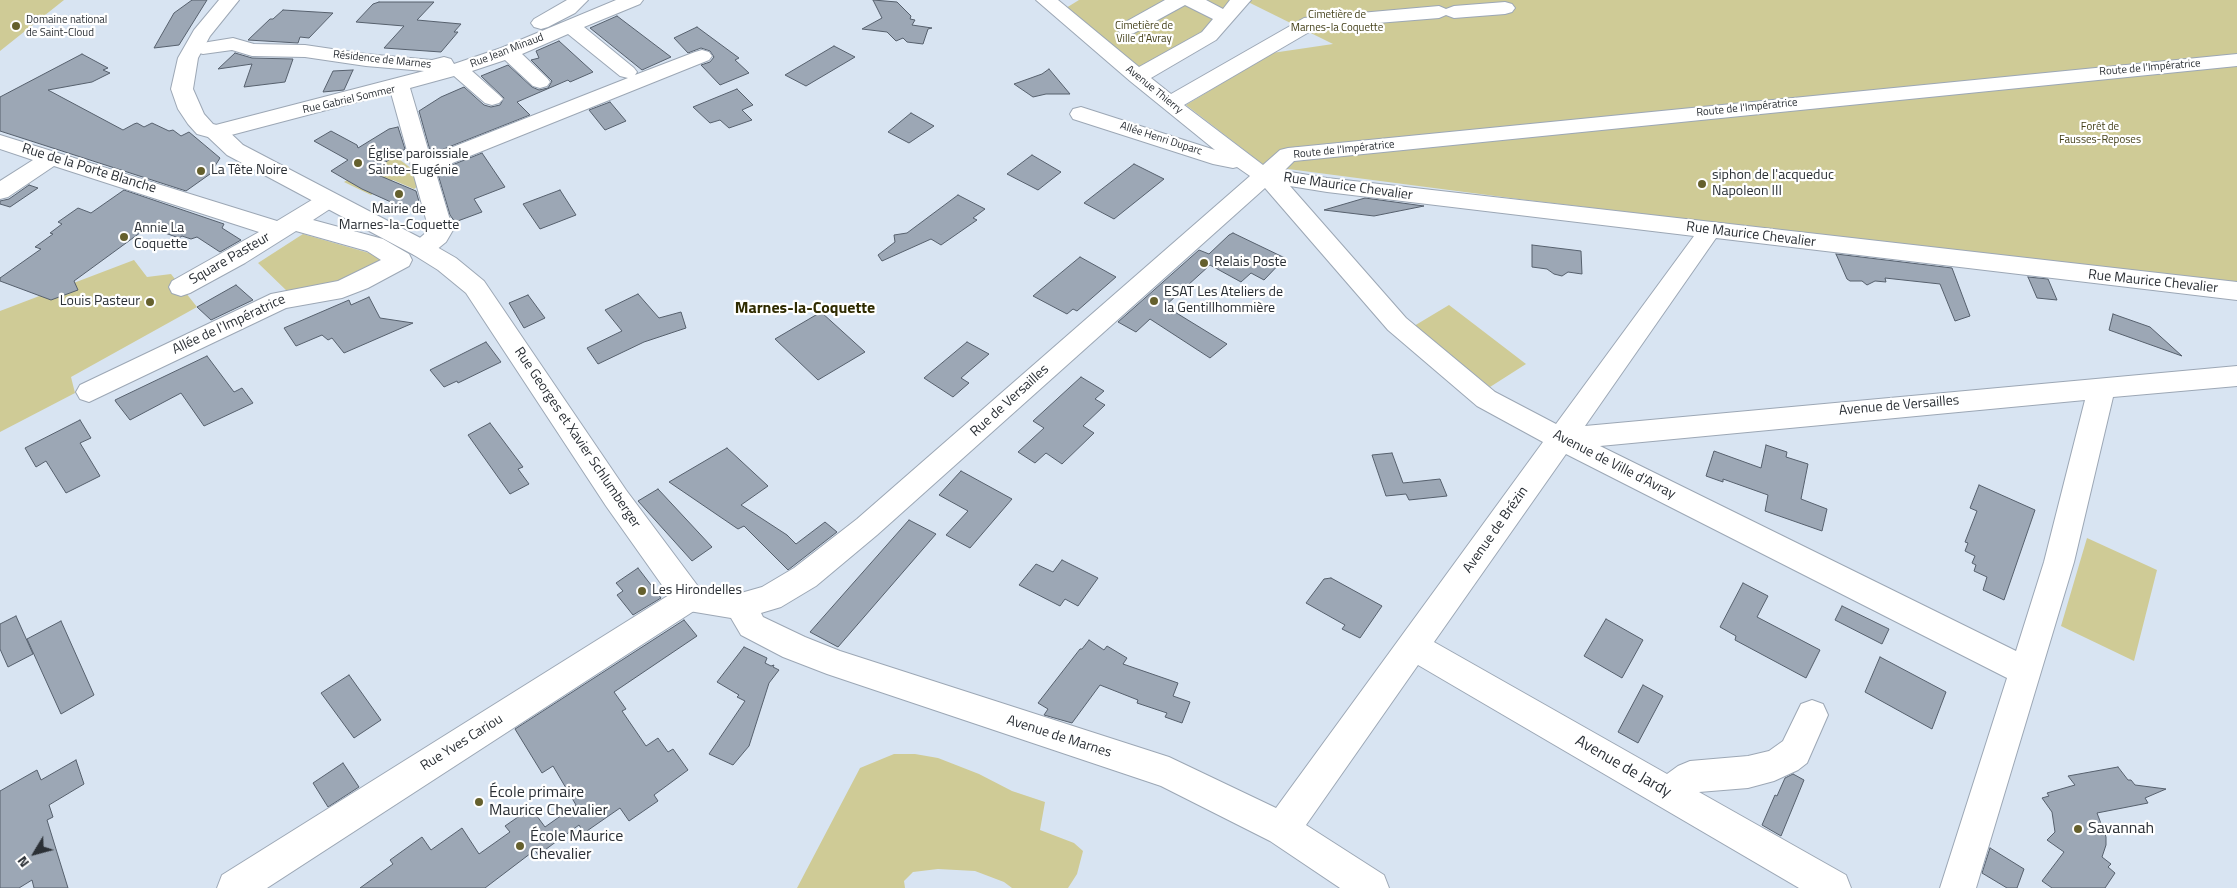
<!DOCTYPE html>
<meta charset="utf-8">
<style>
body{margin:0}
#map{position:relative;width:2237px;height:888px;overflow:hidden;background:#d8e4f2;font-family:"Titillium Web",sans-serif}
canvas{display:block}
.north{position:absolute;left:10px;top:828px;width:50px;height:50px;-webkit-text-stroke:4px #fff;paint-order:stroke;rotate:233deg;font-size:14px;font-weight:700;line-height:20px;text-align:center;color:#2b3036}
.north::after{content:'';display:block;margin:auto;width:18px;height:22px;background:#2b3036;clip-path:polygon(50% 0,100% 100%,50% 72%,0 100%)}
</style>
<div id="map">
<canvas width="2237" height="888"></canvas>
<div class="north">N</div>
</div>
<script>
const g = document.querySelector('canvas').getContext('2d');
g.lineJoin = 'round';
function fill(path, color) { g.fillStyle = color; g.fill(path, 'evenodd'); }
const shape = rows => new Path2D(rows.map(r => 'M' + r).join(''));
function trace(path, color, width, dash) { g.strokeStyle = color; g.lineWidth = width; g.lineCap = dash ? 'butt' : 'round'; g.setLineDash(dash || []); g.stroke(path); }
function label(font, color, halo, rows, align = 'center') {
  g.font = font + ' "Titillium Web",sans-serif'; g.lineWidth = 4.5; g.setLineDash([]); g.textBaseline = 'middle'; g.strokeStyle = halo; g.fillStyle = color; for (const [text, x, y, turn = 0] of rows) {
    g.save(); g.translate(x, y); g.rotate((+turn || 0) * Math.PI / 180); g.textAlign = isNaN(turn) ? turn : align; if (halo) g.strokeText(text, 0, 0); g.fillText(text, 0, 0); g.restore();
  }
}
fill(shape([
 [0,0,64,0,0,51],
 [1079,0,1234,0,1205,34,1140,70,1066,8],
 [1244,0,2237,0,2237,284,1526,200,1265,166,1186,105,1272,53,1333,44],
 [391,153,412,169,418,186,414,189,393,180,371,195,344,182],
 [303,234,383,257,379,268,363,277,288,292,258,263],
 [134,260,147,277,171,274,197,307,71,377,75,393,0,432,0,311],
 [1449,305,1526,364,1490,387,1414,326],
 [2087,538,2157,570,2134,661,2061,626],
 [894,754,915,754,938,758,979,774,1012,791,1045,802,1040,830,1074,843,1083,851,1077,874,1068,888,1012,888,1004,882,975,871,938,869,913,872,904,881,905,888,797,888,860,768]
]), '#cfcb96');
const building = shape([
 [192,0,207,0,179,45,154,48,174,13,192,0],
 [873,0,897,2,911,16,910,19,915,20,912,25,932,28,928,29,923,44,907,42,903,38,896,41,887,32,862,29,882,18,873,0],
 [379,2,434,2,417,20,461,24,454,32,458,32,441,52,384,48,404,26,356,22,373,4,379,2],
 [283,10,333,13,309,38,300,37,298,43,248,40,270,19,273,19,283,10],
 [617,16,671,57,642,70,590,28,617,16],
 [697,27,739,58,735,60,749,73,720,85,701,65,710,62,714,57,710,51,701,48,688,53,674,38,697,27],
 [559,41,593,72,570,82,568,80,517,102,530,115,431,154,419,111,441,97,464,87,484,105,491,107,500,105,504,98,481,76,508,65,532,87,539,90,548,88,552,81,531,60,539,58,536,51,559,41],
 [834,46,855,57,806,86,785,75,834,46],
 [235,53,252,58,293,59,285,82,244,87,252,64,218,69,235,53],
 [82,54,108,68,103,70,110,73,92,82,48,90,123,130,134,124,137,123,144,127,152,123,169,131,173,130,181,136,189,132,220,158,210,174,186,191,0,131,0,97,82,54],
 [1049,69,1070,94,1046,94,1033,97,1014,84,1042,74,1049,69],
 [353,70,344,90,323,92,333,71,353,70],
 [737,89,753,105,742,110,752,120,729,128,720,120,710,123,693,107,737,89],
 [610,102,626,121,605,130,589,110,610,102],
 [911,113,934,126,909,143,888,132,911,113],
 [398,127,405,149,371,172,416,191,420,205,415,207,402,207,362,189,331,171,348,160,314,141,331,131,357,145,358,148,389,129,398,127],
 [482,153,505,187,474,199,482,212,455,222,450,215,437,171,482,153],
 [1032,155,1061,172,1038,190,1007,174,1032,155],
 [1134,164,1164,179,1114,219,1084,203,1134,164],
 [29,185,38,188,10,207,0,204,0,201,9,199,29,185],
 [124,190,224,224,222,228,241,240,220,252,197,237,191,239,182,236,179,238,148,227,74,281,78,290,51,300,0,281,0,278,41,249,35,247,53,234,50,233,62,224,58,222,78,208,91,213,124,190],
 [560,190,576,215,540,229,523,204,560,190],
 [958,195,985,209,973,218,977,220,941,245,931,239,882,261,878,255,895,242,894,235,907,233,958,195],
 [1365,198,1424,206,1374,216,1324,210,1365,198],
 [1233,233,1285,258,1264,280,1251,273,1241,282,1210,265,1165,306,1227,344,1210,358,1150,319,1136,332,1118,322,1199,250,1209,254,1229,235,1233,233],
 [1532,245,1581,251,1582,274,1568,272,1562,276,1554,274,1547,269,1532,267,1532,245],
 [1836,254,1952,268,1970,316,1955,321,1940,284,1885,278,1886,282,1875,281,1867,285,1862,281,1850,281,1847,279,1836,254],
 [1080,257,1116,277,1077,311,1073,309,1067,314,1033,296,1080,257],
 [2028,277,2048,279,2057,300,2037,298,2028,277],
 [236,285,253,300,211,320,197,307,236,285],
 [638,294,659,318,681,312,686,328,644,342,598,364,587,348,622,331,605,310,638,294],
 [528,295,545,318,524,328,509,303,528,295],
 [369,297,380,318,413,323,344,353,332,338,328,340,322,335,296,346,284,328,349,300,351,305,369,297],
 [821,312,865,352,818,380,775,339,821,312],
 [2113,314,2150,327,2182,356,2109,330,2113,314],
 [486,342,501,362,458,383,457,381,444,387,430,370,486,342],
 [967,342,989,354,961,378,969,383,953,397,924,378,967,342],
 [207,356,234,392,242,388,253,403,204,426,181,393,130,420,116,402,115,400,207,356],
 [1081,377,1104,391,1095,399,1105,405,1083,426,1094,433,1062,464,1046,453,1035,463,1018,452,1044,428,1033,421,1081,377],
 [80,420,91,438,80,443,100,476,66,493,46,461,36,467,25,448,80,420],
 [490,423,523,467,518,469,529,484,510,494,468,435,490,423],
 [1766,445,1787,452,1786,457,1808,464,1801,499,1827,509,1822,531,1765,511,1768,495,1723,479,1723,482,1706,476,1714,451,1761,468,1766,445],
 [727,448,768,486,741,505,787,535,796,544,825,522,837,532,788,570,744,526,738,529,669,482,727,448],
 [1392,453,1403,483,1440,479,1447,496,1409,500,1406,494,1386,496,1372,455,1392,453],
 [961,471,1012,499,970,548,946,535,968,511,939,495,961,471],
 [1979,485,2035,510,2004,600,1983,590,1987,577,1974,571,1976,565,1972,563,1975,556,1965,551,1968,543,1965,542,1977,511,1970,508,1979,485],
 [658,489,712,547,692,561,638,501,658,489],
 [909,520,936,534,838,647,810,632,909,520],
 [1062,560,1098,578,1078,606,1065,599,1060,606,1019,585,1036,564,1053,572,1062,560],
 [638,568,661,598,633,615,617,595,623,591,616,583,638,568],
 [1331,578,1382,606,1360,638,1342,629,1345,625,1306,603,1324,579,1331,578],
 [1743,583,1768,596,1757,617,1820,650,1806,678,1735,640,1736,636,1720,627,1743,583],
 [1842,606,1889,629,1882,644,1835,620,1842,606],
 [16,616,33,654,8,667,0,649,0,624,16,616],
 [1606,619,1643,640,1622,678,1584,656,1606,619],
 [684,620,697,636,614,692,626,709,622,711,646,746,658,738,668,752,673,749,688,770,654,795,658,801,629,821,620,808,584,833,579,825,538,855,535,850,485,888,360,888,393,864,390,860,422,837,431,850,462,828,479,854,510,832,505,826,531,808,545,827,576,805,553,766,542,773,515,729,684,620],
 [61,621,94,695,61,714,27,639,61,621],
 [1089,640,1104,650,1107,646,1127,658,1123,664,1178,683,1173,696,1190,702,1182,723,1165,717,1167,713,1137,703,1138,700,1100,685,1072,723,1044,715,1048,709,1038,703,1080,649,1082,649,1089,640],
 [744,647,767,658,765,663,771,666,774,665,773,667,779,670,769,683,749,746,733,765,709,754,745,701,737,697,739,695,717,682,744,647],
 [1880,657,1946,692,1932,729,1865,692,1880,657],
 [349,675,381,720,354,738,321,693,349,675],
 [1643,685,1663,696,1638,743,1618,732,1643,685],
 [76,760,84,784,49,805,53,817,47,820,68,888,34,888,32,880,19,888,0,888,0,791,37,770,41,780,76,760],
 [343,763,359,787,328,807,313,783,343,763],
 [2118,767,2128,780,2131,780,2135,785,2166,789,2145,798,2148,803,2097,813,2106,837,2106,845,2102,857,2111,864,2108,867,2115,873,2105,888,2052,888,2042,881,2064,852,2047,840,2055,832,2052,812,2042,798,2049,796,2047,793,2075,785,2068,776,2118,767],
 [1793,774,1804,780,1781,836,1762,825,1775,795,1777,796,1785,778,1793,774],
 [1990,848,2024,869,2017,888,2007,888,1982,873,1990,848]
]);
fill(building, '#9ca7b5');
trace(building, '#56606d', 1);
const minor = shape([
 [567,0,588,0,575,13,548,27,541,29,534,27,531,23,534,19,567,0],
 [616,0,643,0,640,4,584,27,634,68,637,72,635,75,695,52,702,50,709,52,712,56,709,60,435,170,453,230,446,242,430,255,422,257,414,255,410,249,414,243,429,230,391,93,216,139,208,137,205,132,208,127,424,71,366,66,305,57,252,56,232,50,203,54,196,52,193,48,196,44,233,38,254,44,305,45,366,54,432,60,444,57,451,59,454,64,501,48,616,0],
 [568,34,620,76,628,78,430,156,410,88,454,76,485,103,492,105,499,103,503,99,499,95,472,71,505,60,533,86,540,88,547,86,550,82,547,78,522,54,568,34],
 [1036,0,1058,0,1139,67,1202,32,1213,19,1185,5,1134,33,1127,35,1120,33,1117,29,1120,25,1165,0,1206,0,1223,9,1230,0,1251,0,1216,40,1151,78,1171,94,1304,18,1439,6,1446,9,1454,6,1505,2,1512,4,1515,8,1512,12,1505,14,1454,18,1446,15,1439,18,1316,28,1184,105,1263,165,1280,150,1288,148,2237,54,2237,66,1294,161,1284,171,1327,178,2237,282,2237,300,1716,238,1585,426,2237,366,2237,386,2113,397,2074,562,1976,888,1940,888,2007,678,1566,454,1434,642,1667,774,1678,766,1690,761,1748,756,1769,751,1783,741,1801,704,1812,700,1823,704,1828,715,1807,763,1798,770,1774,781,1748,788,1699,792,1846,875,1851,888,1799,888,1418,665,1306,825,1384,875,1389,888,1340,888,1270,841,1161,786,827,674,783,657,741,635,731,618,689,611,678,607,674,598,678,589,689,585,741,593,762,587,794,568,857,519,1250,176,1237,167,1233,168,1213,164,1073,119,1070,114,1073,109,1081,107,1215,150,1130,81,1036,0],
 [1290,186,1327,192,1694,236,1556,424,1495,392,1406,318,1290,186],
 [1265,188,1388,330,1477,406,1543,442,1276,808,1169,757,840,651,805,637,763,617,761,613,781,607,816,586,877,535,1265,188],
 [2085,400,2044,562,2016,651,1600,446,2085,400],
 [0,135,277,221,320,195,328,193,336,195,340,200,336,205,313,220,383,239,409,254,412,260,409,266,368,288,342,298,286,308,89,402,80,399,76,392,80,385,271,294,338,281,381,260,367,251,296,231,245,263,190,293,181,296,172,293,169,287,172,281,259,232,54,166,8,197,0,199,0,181,33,160,0,149,0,135]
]);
const major = shape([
 [219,0,239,0,210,36,198,58,193,89,204,114,213,124,224,127,243,145,430,243,456,258,484,281,626,490,700,589,704,598,700,607,267,888,217,888,222,875,669,595,606,506,466,293,438,270,414,255,227,155,208,137,197,134,188,124,178,109,171,89,178,58,194,30,219,0]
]);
trace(minor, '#9ca7b5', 2);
trace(major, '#9ca7b5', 2);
fill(minor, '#fff');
fill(major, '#fff');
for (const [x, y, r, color] of [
 [16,26,5,"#65602d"],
 [358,163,5,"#65602d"],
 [201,171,5,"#65602d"],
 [1702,184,5,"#65602d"],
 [399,194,5,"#65602d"],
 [124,237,5,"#65602d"],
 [1204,263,5,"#65602d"],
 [1154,301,5,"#65602d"],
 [150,302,5,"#65602d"],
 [642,591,5,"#65602d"],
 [479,802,5,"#65602d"],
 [2078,829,5,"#65602d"],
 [520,846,5,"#65602d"]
]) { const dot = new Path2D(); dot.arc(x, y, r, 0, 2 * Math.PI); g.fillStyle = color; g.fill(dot); trace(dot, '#fff', 2); }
label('11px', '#423e17', '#fff', [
 ["Cimetière de",1337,15],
 ["Marnes-la Coquette",1337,28],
 ["Cimetière de",1144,26],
 ["Ville d'Avray",1144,39],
 ["Forêt de",2100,127],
 ["Fausses-Reposes",2100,140]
]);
label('11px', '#2b3036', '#fff', [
 ["Domaine national",26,20],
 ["de Saint-Cloud",26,33]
], 'left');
label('11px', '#2b3036', '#fff', [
 ["Rue Jean Minaud",507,51,-21],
 ["Résidence de Marnes",382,60,6],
 ["Route de l'Impératrice",2150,68,-5],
 ["Avenue Thierry",1154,90,39],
 ["Rue Gabriel Sommer",349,100,-13],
 ["Route de l'Impératrice",1747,108,-6],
 ["Allée Henri Duparc",1161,139,18],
 ["Route de l'Impératrice",1344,150,-6]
]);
label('14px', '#2b3036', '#fff', [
 ["Église paroissiale",368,155],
 ["Sainte-Eugénie",368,171],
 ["La Tête Noire",211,171],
 ["siphon de l'acqueduc",1712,176],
 ["Napoleon III",1712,192],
 ["Mairie de",399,210,"center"],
 ["Marnes-la-Coquette",399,226,"center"],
 ["Annie La",134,229],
 ["Coquette",134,245],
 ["Relais Poste",1214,263],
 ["ESAT Les Ateliers de",1164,293],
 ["la Gentillhommière",1164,309],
 ["Louis Pasteur",140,302,"right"],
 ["Les Hirondelles",652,591]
], 'left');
label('14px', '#2b3036', '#fff', [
 ["Rue de la Porte Blanche",89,169,17],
 ["Rue Maurice Chevalier",1348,187,8],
 ["Rue Maurice Chevalier",1751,235,7],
 ["Square Pasteur",230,259,-30],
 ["Rue Maurice Chevalier",2153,282,6],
 ["Allée de l'Impératrice",229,325,-25],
 ["Rue de Versailles",1010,401,-42],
 ["Avenue de Versailles",1899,406,-5],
 ["Rue Georges et Xavier Schlumberger",577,438,56],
 ["Avenue de Ville d'Avray",1614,465,27],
 ["Avenue de Brézin",1496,530,-55],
 ["Avenue de Marnes",1059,737,18],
 ["Rue Yves Cariou",462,743,-32]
]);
label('bold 16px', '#2f2b00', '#fff', [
 ["Marnes-la-Coquette",805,309]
]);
label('16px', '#2b3036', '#fff', [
 ["Avenue de Jardy",1623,767,30]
]);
label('16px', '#2b3036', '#fff', [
 ["École primaire",489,793],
 ["Maurice Chevalier",489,811],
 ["Savannah",2088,829],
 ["École Maurice",530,837],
 ["Chevalier",530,855]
], 'left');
</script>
